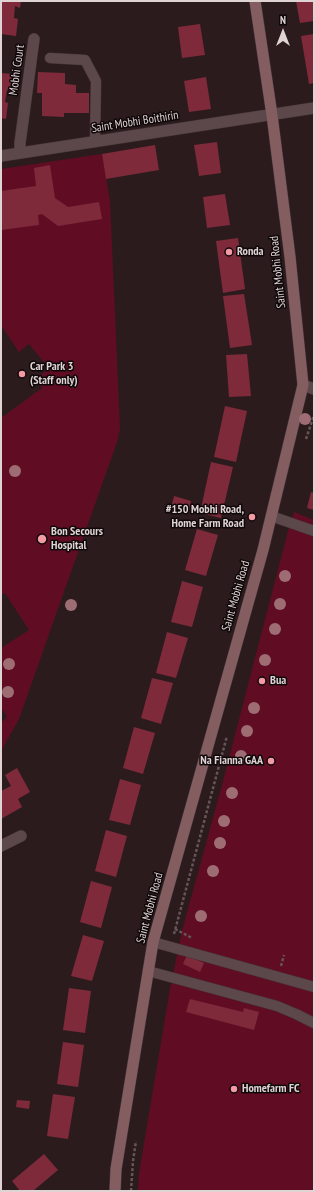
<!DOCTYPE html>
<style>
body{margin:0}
#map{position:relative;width:315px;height:1192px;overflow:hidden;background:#2c1b1d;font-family:"PT Sans Narrow",sans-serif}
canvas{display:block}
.frame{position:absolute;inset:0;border:2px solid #dfd3d4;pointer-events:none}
.north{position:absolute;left:263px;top:12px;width:40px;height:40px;-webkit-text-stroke:3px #0f0809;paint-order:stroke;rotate:0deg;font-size:11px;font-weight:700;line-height:16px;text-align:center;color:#dfd3d4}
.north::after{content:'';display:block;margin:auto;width:14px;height:18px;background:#dfd3d4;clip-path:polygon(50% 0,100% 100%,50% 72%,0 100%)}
</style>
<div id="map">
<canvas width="315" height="1192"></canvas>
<div class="frame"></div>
<div class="north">N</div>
</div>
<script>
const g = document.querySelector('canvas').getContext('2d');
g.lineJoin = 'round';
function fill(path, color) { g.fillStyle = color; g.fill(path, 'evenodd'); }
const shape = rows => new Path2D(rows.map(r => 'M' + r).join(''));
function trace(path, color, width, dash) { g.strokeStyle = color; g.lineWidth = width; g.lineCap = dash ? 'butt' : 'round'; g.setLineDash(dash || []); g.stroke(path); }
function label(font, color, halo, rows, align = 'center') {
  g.font = font + ' "PT Sans Narrow",sans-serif'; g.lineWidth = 3; g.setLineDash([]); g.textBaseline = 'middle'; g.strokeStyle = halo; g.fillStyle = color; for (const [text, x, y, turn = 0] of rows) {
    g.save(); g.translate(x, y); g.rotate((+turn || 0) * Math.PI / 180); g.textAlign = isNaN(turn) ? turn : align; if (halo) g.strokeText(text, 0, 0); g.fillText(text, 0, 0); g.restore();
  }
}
fill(shape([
 [102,154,110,201,120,429,117,442,19,719,1,751,1,723,7,717,1,707,1,648,29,630,5,593,1,595,1,418,42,388,36,379,49,368,29,344,19,352,1,325,1,169],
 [294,512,314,520,314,1191,138,1191,139,1173,170,989,182,931,222,785,288,531]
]), '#600d24');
fill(shape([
 [1,1,21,1,20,8,15,6,14,18,18,19,16,36,1,34],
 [296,1,314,1,314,21,300,23],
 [200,24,205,55,182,58,178,27],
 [314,34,314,83,309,84,301,36],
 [38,72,65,73,65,84,76,85,76,93,89,93,89,113,64,113,64,117,42,116,42,93,37,93],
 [1,73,12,74,10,89,7,90,5,102,8,103,6,119,1,118],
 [206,77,211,109,189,112,184,81],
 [217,142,221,173,199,176,194,145],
 [155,145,159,170,106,179,102,154],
 [50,165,55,198,68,207,99,202,102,219,58,226,42,214,38,215,39,225,1,230,1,191,36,186,34,168],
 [225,194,230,225,207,228,203,197],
 [238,238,245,289,223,293,216,241],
 [244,294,252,345,230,348,223,296],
 [247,354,251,396,229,397,226,355],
 [225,406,247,411,236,462,214,457],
 [211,462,233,467,221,518,200,513],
 [311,492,314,493,314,510,307,508],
 [174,496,191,501,189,512,171,508],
 [197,529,218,535,206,576,185,570],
 [182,581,203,587,192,627,171,622],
 [167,632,188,638,176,678,156,673],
 [152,678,173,683,161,724,141,718],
 [134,727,155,733,143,774,123,768],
 [17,768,30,792,18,799,22,807,1,819,1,791,11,786,5,775],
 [120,779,141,785,130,825,109,820],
 [106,830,127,836,116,877,95,871],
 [91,881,112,887,101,928,80,922],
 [83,935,104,941,92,981,71,976],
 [187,955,204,963,200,972,183,964],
 [69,988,91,991,85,1033,63,1030],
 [190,999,243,1012,244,1008,259,1012,254,1030,186,1012],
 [63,1042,84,1045,78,1087,57,1084],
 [53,1094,75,1097,68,1139,47,1136],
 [17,1100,30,1101,29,1109,16,1107],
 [44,1154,58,1170,33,1191,20,1191,12,1181]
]), '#7e2a3b');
const service = shape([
 [50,58,85,60,96,81,95,142],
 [271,516,314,531],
 [153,942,314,987],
 [148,971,277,1006,296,1014,314,1023]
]);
const minor = shape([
 [20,153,20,143,34,39],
 [1,156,314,108],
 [1,846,21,836]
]);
const tertiary = shape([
 [303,385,314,389]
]);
const secondary = shape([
 [115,1191,116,1169,153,942,263,550,303,385,290,257,272,115,255,1]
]);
trace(service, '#453738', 11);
trace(minor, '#453738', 12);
trace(tertiary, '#453738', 12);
trace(secondary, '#453738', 12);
trace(shape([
 [306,439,314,415],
 [175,929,192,938],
 [174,934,227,736],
 [281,966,284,955],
 [131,1191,133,1161,136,1141]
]), '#655557', 2.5, [3, 2]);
trace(service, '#5c484a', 10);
trace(minor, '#5c484a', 11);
trace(tertiary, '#5c484a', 11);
trace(secondary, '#845d61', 11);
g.fillStyle = '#9e6d73';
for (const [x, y] of [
 [305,419],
 [15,471],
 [285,576],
 [280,604],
 [71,605],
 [275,629],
 [265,660],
 [9,664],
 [8,692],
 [254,708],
 [247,731],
 [241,756],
 [232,793],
 [224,821],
 [220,843],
 [213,871],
 [201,916]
]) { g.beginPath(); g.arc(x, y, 6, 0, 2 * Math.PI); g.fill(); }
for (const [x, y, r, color] of [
 [229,252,4,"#f49aa5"],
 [22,374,4,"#f49aa5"],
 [252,517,4,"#f49aa5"],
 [42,539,5,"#f49aa5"],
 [262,681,4,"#f49aa5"],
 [271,761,4,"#f49aa5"],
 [234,1089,4,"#f49aa5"]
]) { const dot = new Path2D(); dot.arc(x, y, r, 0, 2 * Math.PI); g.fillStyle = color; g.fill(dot); trace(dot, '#0f0809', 1.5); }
label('12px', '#dfd3d4', '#0f0809', [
 ["Mobhi Court",17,70,-82],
 ["Saint Mobhi Boithirin",135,122,-9],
 ["Saint Mobhi Road",278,272,-96],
 ["Saint Mobhi Road",236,596,-74],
 ["Saint Mobhi Road",150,908,-75]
]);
label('bold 12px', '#dfd3d4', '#0f0809', [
 ["Ronda",237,252],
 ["Car Park 3",30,367],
 ["(Staff only)",30,381],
 ["#150 Mobhi Road,",244,510,"right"],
 ["Home Farm Road",244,524,"right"],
 ["Bon Secours",51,532],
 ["Hospital",51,546],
 ["Bua",270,681],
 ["Na Fianna GAA",263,761,"right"],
 ["Homefarm FC",242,1089]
], 'left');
</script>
